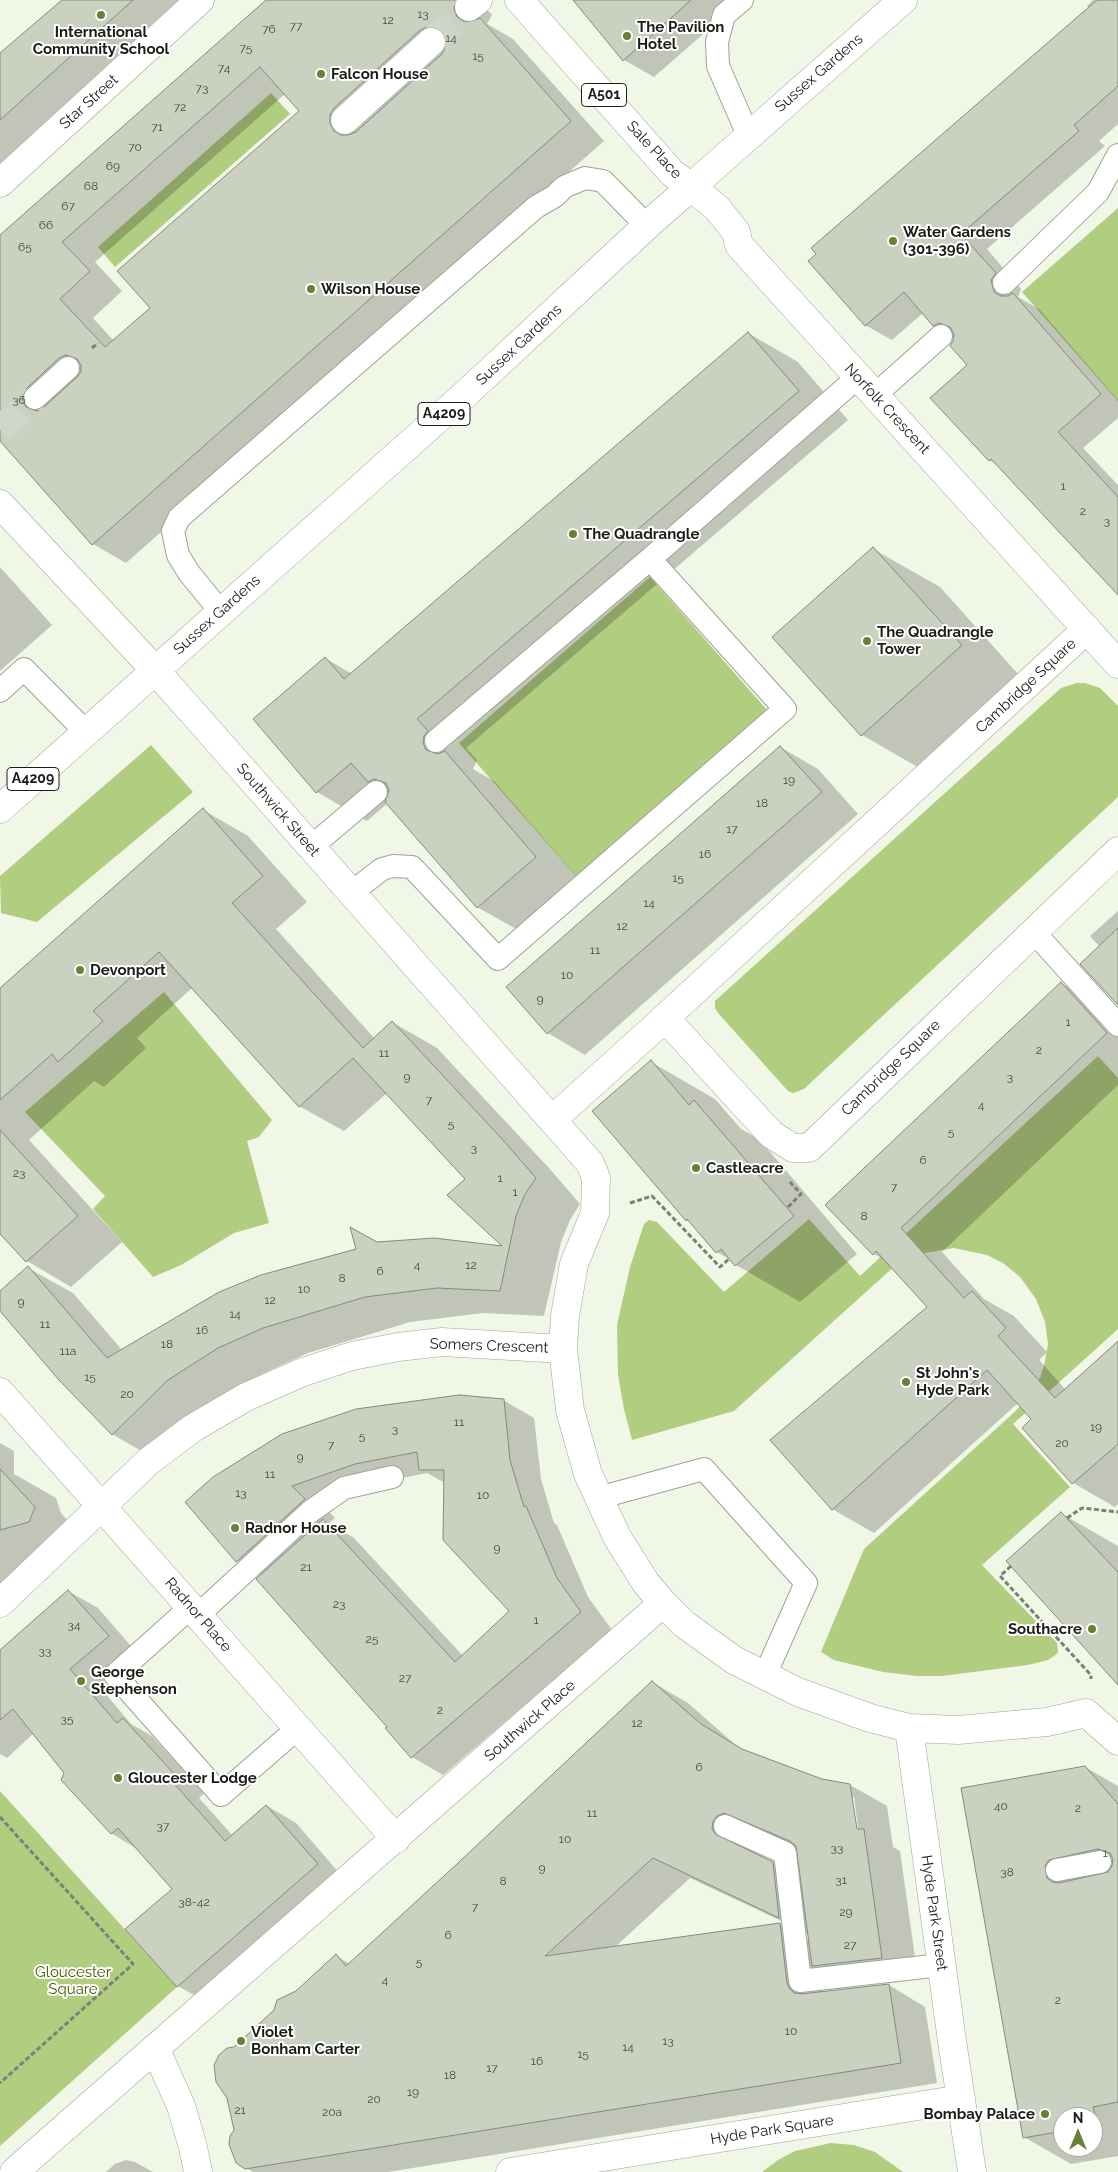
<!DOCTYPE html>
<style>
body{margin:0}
#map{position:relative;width:1118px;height:2172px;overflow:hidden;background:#f0f7e6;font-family:Raleway,sans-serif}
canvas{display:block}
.north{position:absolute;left:1053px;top:2107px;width:50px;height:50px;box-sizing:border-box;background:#fff;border:1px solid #a3a4a2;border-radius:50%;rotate:0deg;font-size:14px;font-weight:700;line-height:20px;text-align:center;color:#1a1c16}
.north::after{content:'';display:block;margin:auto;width:18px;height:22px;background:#688134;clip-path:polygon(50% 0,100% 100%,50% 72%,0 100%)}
</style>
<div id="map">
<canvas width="1118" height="2172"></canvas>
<div class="north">N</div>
</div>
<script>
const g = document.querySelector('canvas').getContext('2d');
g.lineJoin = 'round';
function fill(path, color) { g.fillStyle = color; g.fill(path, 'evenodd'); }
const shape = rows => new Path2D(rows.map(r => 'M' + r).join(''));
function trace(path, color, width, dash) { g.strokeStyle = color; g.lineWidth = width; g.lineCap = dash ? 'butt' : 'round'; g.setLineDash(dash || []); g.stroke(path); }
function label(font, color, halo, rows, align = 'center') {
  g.font = font + ' Raleway,sans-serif'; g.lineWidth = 4; g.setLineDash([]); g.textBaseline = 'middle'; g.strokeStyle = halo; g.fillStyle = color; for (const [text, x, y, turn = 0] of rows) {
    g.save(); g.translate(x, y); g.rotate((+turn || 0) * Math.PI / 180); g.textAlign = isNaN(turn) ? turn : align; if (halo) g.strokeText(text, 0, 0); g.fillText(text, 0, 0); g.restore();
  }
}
fill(shape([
 [271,93,290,114,115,267,98,247],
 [1118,208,1118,401,1022,292],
 [650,577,767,710,576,876,459,743],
 [1077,683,1085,683,1100,688,1118,706,1118,797,804,1089,793,1093,788,1091,718,1013,715,1008,715,1001,1061,688],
 [151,745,193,792,37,922,1,913,0,876],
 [164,992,272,1120,259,1137,247,1141,269,1223,234,1233,181,1265,153,1277,93,1209,105,1196,25,1112],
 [1098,1056,1118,1078,1118,1329,1013,1424,1070,1487,982,1565,1057,1643,1058,1653,1048,1660,1028,1665,942,1676,916,1676,883,1672,834,1660,821,1652,864,1549,1008,1418,1026,1401,1038,1383,1044,1366,1048,1344,1045,1322,1036,1299,1020,1277,1003,1263,987,1255,954,1248,913,1255,897,1264,734,1411,632,1440,624,1409,618,1375,617,1325,630,1267,644,1224,649,1220,657,1222,724,1292,809,1219,860,1276],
 [0,1791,177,1987,0,2146],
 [831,2143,854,2145,875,2152,903,2172,762,2172,778,2160,795,2151]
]), '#b1cd80');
fill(shape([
 [65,0,184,0,70,104,0,164,0,54],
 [268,0,478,0,492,15,487,24,513,39,604,141,126,563,93,544,0,441,0,238],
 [285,94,300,111,152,308,114,341,93,318,122,291,95,262],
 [573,0,742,0,654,77,624,60],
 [1093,0,1118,0,1118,124,1099,141,1105,146,987,249,1021,289,1018,297,1039,309,1118,400,1118,418,1083,448,1118,485,1118,593,1000,466,989,460,969,366,954,337,933,325,923,313,892,340,865,325,1089,8,1087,6],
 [748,333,798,362,848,420,466,748,477,760,473,769,494,781,585,886,527,935,477,907,388,803,367,821,317,792,254,719,325,658,352,674],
 [873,549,940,587,1027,684,928,773,862,735],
 [0,567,52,625,0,671],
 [780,747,818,769,858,814,585,1055,548,1033],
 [203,810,248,836,307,902,276,929,375,1039,392,1022,437,1048,548,1167,580,1204,570,1220,561,1242,544,1316,483,1313,410,1322,308,1353,264,1373,213,1406,157,1460,112,1434,0,1310,0,1292,28,1268,73,1293,122,1350,377,1243,506,1247,467,1179,387,1093,344,1131,299,1106,193,987,137,1038,146,1048,104,1087,94,1081,29,1140,122,1242,71,1287,27,1261,0,1232,0,990],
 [1118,911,1118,1004,1100,947,1090,936],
 [1061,983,1103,1007,1118,1024,1118,1085,942,1252,984,1299,1014,1316,1047,1352,1039,1360,1066,1390,1118,1342,1118,1504,1115,1507,1073,1483,1023,1428,1033,1419,1018,1403,874,1533,832,1509,929,1307,888,1262,874,1254],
 [651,1062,715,1099,741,1129,759,1139,857,1254,800,1302,736,1265,732,1261,717,1252,692,1223,686,1220],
 [503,1400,534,1418,541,1479,554,1523,557,1525,588,1597,612,1630,443,1775,412,1757,389,1727,262,1575,237,1561,282,1435,357,1410],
 [427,1473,445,1483,511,1611,463,1656,354,1538,329,1523,335,1518,322,1504,387,1481],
 [0,1443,14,1451,14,1474,56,1498,61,1513,81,1535,0,1603],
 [1062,1514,1118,1546,1118,1684],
 [68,1591,98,1608,137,1653,99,1686,131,1724,152,1736,204,1793,199,1798,233,1836,267,1806,296,1823,347,1882,208,2003,178,1986,127,1929,173,1889,137,1849,111,1833,34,1733,7,1758,0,1754,0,1651],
 [652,1682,688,1703,738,1747,747,1753,821,1780,850,1785,887,1806,893,1847,900,1851,918,1979,849,1987,819,1969,822,1993,889,1985,925,2007,937,2083,388,2172,253,2172,237,2162,235,2048,336,1956,350,1964,459,1864],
 [851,1797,854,1797,859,1835,857,1836],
 [762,1833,797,1848,802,1880,749,1852,749,1842],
 [690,1878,809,1934,810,1941,780,1924,614,1948],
 [1085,1767,1118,1786,1118,2156,1071,2164,1024,2137,963,1789],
 [1063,2117,1093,2117,1093,2147,1063,2147],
 [126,2160,135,2162,153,2172,106,2172,115,2164]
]), '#0003');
const building = shape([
 [62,0,133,0,0,120,0,53,62,0],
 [266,0,455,0,454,9,457,17,463,21,471,22,480,18,571,121,92,545,0,441,0,235,266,0],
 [427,27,435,27,443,32,446,38,446,46,442,54,356,132,348,135,341,135,334,131,330,123,330,115,334,108,420,30,427,27],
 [260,67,299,111,117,271,150,308,105,347,60,299,90,271,62,242,260,67],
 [66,355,77,359,81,365,81,372,77,377,43,408,37,411,26,407,22,400,26,389,59,358,66,355],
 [573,0,691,0,623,61,573,0],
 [1097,0,1118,0,1118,86,1074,125,1079,131,961,234,996,273,991,280,994,292,1001,296,1008,296,1013,293,1101,394,1058,432,1118,497,1118,595,991,459,989,461,930,398,967,365,950,346,953,341,954,334,950,327,939,323,933,326,904,292,865,326,808,261,816,254,811,248,1097,0],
 [748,332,799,391,417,719,428,731,424,736,423,743,426,750,438,754,445,751,536,857,477,908,385,802,389,790,386,783,374,779,368,782,351,763,316,793,253,719,325,657,344,679,748,332],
 [873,547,962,645,861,736,772,637,873,547],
 [780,746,822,792,547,1034,506,987,780,746],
 [203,808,263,876,232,903,363,1048,392,1021,503,1140,536,1178,525,1194,516,1216,500,1291,437,1288,365,1297,263,1328,218,1348,168,1380,112,1435,59,1380,0,1311,0,1291,28,1266,107,1358,219,1292,261,1275,356,1249,350,1227,377,1242,434,1238,502,1246,447,1195,465,1179,353,1058,299,1107,159,952,93,1011,103,1021,58,1062,52,1054,0,1100,0,988,203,808],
 [1118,928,1118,1005,1080,964,1118,928],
 [1061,982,1107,1033,901,1228,964,1298,972,1291,1006,1328,998,1336,1055,1398,1118,1341,1118,1444,1072,1484,1022,1428,1031,1419,987,1370,832,1510,770,1440,927,1307,876,1251,873,1255,825,1205,1061,982],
 [651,1060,689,1105,694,1100,794,1216,735,1266,721,1249,716,1253,687,1219,686,1221,592,1111,651,1060],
 [0,1130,78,1216,26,1262,0,1234,0,1130],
 [459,1395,504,1399,510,1460,524,1507,526,1506,557,1578,581,1612,411,1758,385,1728,387,1727,256,1579,323,1519,455,1662,509,1611,443,1540,444,1470,419,1470,417,1452,355,1464,292,1486,305,1499,236,1562,185,1502,213,1477,282,1434,356,1409,459,1395],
 [0,1469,35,1507,29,1522,0,1530,0,1469],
 [1061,1512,1118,1572,1118,1685,1006,1561,1061,1512],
 [68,1590,109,1636,70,1669,117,1723,123,1718,176,1776,171,1780,225,1841,266,1805,318,1864,177,1987,125,1929,172,1889,118,1828,111,1834,61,1780,64,1773,13,1709,0,1720,0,1650,68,1590],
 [652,1681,701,1724,742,1749,822,1779,850,1784,857,1829,864,1829,882,1958,812,1966,796,1846,790,1841,724,1813,717,1816,713,1821,712,1828,715,1834,773,1862,779,1918,653,1858,545,1956,780,1923,787,1983,789,1988,794,1993,801,1994,889,1984,901,2063,245,2169,236,2163,229,2144,230,2136,234,2130,227,2098,216,2082,214,2065,219,2055,227,2048,234,2047,274,2010,277,2000,296,1991,336,1954,346,1966,458,1863,652,1681],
 [1085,1766,1118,1804,1118,2102,1093,2107,1098,2126,1093,2127,1093,2117,1063,2117,1063,2131,1023,2138,961,1788,1085,1766],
 [1098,1849,1110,1853,1113,1859,1112,1866,1108,1872,1059,1883,1052,1882,1047,1878,1045,1866,1049,1860,1098,1849]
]);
fill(building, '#cad1c0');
trace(building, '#838a7a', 1);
trace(shape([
 [431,42,469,7],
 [0,430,35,398]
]), '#d0d6c7', 28, [28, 14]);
const lane = shape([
 [742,0,724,15,717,42,718,66,748,135],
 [1004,283,1098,192,1118,155],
 [875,395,941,336],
 [35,398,68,368],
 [221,612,189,573,178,555,173,531,179,518,536,207,555,196,564,187,585,178,603,181,647,226],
 [0,691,24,669,86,732],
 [436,741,650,559,858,377],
 [311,847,376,792],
 [351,893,382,869,393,866,412,867,498,959,785,709,650,559],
 [1033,931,1118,1025],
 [598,1498,704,1469,806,1583,765,1675],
 [191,1607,115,1675,221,1795,298,1728],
 [198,1615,311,1511,344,1488,392,1477],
 [725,1826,785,1853,800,1981,941,1965],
 [1057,1870,1100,1862]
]);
const street = shape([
 [469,7,478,0],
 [345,120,431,42],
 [0,183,200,0],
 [691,187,717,208,736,232,739,245,1118,664],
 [0,504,155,670,590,1163,596,1178,595,1213,574,1264,565,1316,563,1349,570,1410,588,1474,617,1537,646,1583,663,1603,684,1624,734,1660,798,1692,870,1718,909,1728,958,1730,1047,1722,1086,1713,1118,1741],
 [665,1018,771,1134,793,1148,809,1148,1118,851],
 [552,1120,654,1028,1087,629],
 [0,1392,396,1839],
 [0,1603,149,1461,193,1428,246,1397,303,1372,352,1356,398,1347,442,1342,563,1349],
 [909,1728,952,2041,972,2172],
 [155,2048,181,2106,193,2147,198,2172],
 [14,2172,663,1603],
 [510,2172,961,2099]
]);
const primary = shape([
 [0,809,460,399,652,221,691,187]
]);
const highway = shape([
 [519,0,672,173,691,187,903,0]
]);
trace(lane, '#9da494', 24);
trace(street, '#9da494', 29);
trace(primary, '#9da494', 29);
trace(highway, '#9da494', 29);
trace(shape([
 [92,348,98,343],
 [630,1203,652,1196,720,1267,729,1259],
 [788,1207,801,1194,790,1182],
 [1067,1518,1082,1508,1118,1512],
 [1011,1566,1000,1576,1091,1675,1091,1679],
 [0,1817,133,1964,0,2083]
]), '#7c8075', 3, [5, 2.5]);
trace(lane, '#fff', 22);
trace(street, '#fff', 28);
trace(primary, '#fff', 28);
trace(highway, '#fff', 28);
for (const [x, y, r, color] of [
 [101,15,5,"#688134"],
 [627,36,5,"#688134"],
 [321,74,5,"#688134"],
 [893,241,5,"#688134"],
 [311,289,5,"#688134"],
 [573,534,5,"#688134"],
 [867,641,5,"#688134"],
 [80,970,5,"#688134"],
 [696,1168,5,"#688134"],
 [906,1382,5,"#688134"],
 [235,1528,5,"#688134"],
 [1092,1629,5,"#688134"],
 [81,1681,5,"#688134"],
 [118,1778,5,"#688134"],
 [241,2041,5,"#688134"],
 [1045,2114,5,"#688134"]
]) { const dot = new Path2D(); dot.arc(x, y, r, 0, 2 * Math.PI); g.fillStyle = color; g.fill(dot); trace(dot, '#fff', 2); }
label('12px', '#464940', null, [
 ["13",423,14],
 ["12",388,20],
 ["77",296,26],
 ["76",269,29],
 ["14",451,38],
 ["75",246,48],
 ["15",478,56],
 ["74",224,68],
 ["73",202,88],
 ["72",180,107],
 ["71",157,127],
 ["70",135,147],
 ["69",113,166],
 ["68",91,186],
 ["67",68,206],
 ["66",46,225],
 ["65",25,247],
 ["36",19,400],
 ["1",1063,486],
 ["2",1083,511],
 ["3",1107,521],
 ["19",789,780],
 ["18",762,803],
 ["17",732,829],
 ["16",705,854],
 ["15",678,878],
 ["14",649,903],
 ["12",622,926],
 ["11",595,950],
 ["10",567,975],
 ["9",540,999],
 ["1",1068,1022],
 ["2",1039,1050],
 ["11",384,1053],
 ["9",407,1077],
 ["3",1010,1077],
 ["7",429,1100],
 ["4",981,1105],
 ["5",451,1124],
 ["5",951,1132],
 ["3",474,1148],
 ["6",923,1160],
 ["23",19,1173],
 ["1",500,1178],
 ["7",894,1187],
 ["1",515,1192],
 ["8",864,1216],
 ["4",417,1265],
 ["12",471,1265],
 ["6",380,1271],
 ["8",342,1278],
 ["10",304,1289],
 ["12",270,1300],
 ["9",21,1302],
 ["14",235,1314],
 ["11",45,1324],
 ["16",202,1330],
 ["18",167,1344],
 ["11a",68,1351],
 ["15",90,1377],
 ["20",127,1394],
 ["11",459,1422],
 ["19",1096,1427],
 ["3",395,1429],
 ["5",362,1436],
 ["20",1062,1443],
 ["7",331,1445],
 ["9",300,1457],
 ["11",270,1474],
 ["13",241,1493],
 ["10",483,1495],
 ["9",497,1548],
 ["21",306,1567],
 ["23",339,1604],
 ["1",536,1620],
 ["34",74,1625],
 ["25",372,1639],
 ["33",45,1651],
 ["27",405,1678],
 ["2",440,1710],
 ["35",67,1719],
 ["12",637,1723],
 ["6",699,1767],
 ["40",1001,1806],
 ["2",1078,1808],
 ["11",592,1813],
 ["37",163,1826],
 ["10",565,1839],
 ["33",837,1848],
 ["1",1105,1853],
 ["9",542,1868],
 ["38",1007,1872],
 ["31",841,1880],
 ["8",503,1881],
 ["38-42",194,1902],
 ["7",475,1907],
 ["29",846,1912],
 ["6",448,1935],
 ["27",850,1945],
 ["5",419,1962],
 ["4",385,1980],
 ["2",1058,2000],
 ["10",791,2031],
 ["13",668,2041],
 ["14",628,2047],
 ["15",583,2054],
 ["16",537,2061],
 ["17",492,2068],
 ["18",450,2075],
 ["19",413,2092],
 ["20",374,2099],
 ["21",240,2110],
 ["20a",332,2112]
]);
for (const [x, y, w] of [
 [604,95,45],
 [444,414,52],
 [33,779,52]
]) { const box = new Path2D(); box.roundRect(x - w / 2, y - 11.5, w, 23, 4); g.fillStyle = '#fff'; g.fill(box); trace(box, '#1a1c16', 1); }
label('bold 14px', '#1a1c16', null, [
 ["A501",604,95],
 ["A4209",444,414],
 ["A4209",33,779]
]);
label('bold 15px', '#1a1c16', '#fff', [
 ["The Pavilion",637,27],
 ["Hotel",637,44],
 ["International",101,32,"center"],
 ["Community School",101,49,"center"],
 ["Falcon House",331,74],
 ["Water Gardens",903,232],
 ["(301-396)",903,249],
 ["Wilson House",321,289],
 ["The Quadrangle",583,534],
 ["The Quadrangle",877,632],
 ["Tower",877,649],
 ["Devonport",90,970],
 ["Castleacre",706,1168],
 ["St John's",916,1373],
 ["Hyde Park",916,1390],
 ["Radnor House",245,1528],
 ["Southacre",1082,1629,"right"],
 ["George",91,1672],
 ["Stephenson",91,1689],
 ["Gloucester Lodge",128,1778],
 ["Violet",251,2032],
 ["Bonham Carter",251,2049],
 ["Bombay Palace",1035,2114,"right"]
], 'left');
label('15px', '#1a1c16', '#fff', [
 ["Sussex Gardens",819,73,-41],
 ["Star Street",89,102,-42],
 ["Sale Place",654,150,47],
 ["Sussex Gardens",519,345,-43],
 ["Norfolk Crescent",887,409,47],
 ["Sussex Gardens",217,615,-42],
 ["Cambridge Square",1026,686,-43],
 ["Southwick Street",278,810,49],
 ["Cambridge Square",891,1068,-44],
 ["Somers Crescent",489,1346,2],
 ["Radnor Place",198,1615,49],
 ["Southwick Place",530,1721,-41],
 ["Hyde Park Street",934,1913,82],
 ["Hyde Park Square",772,2130,-9]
]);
label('15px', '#445b00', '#fff', [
 ["Gloucester",73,1972],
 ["Square",73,1989]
]);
</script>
